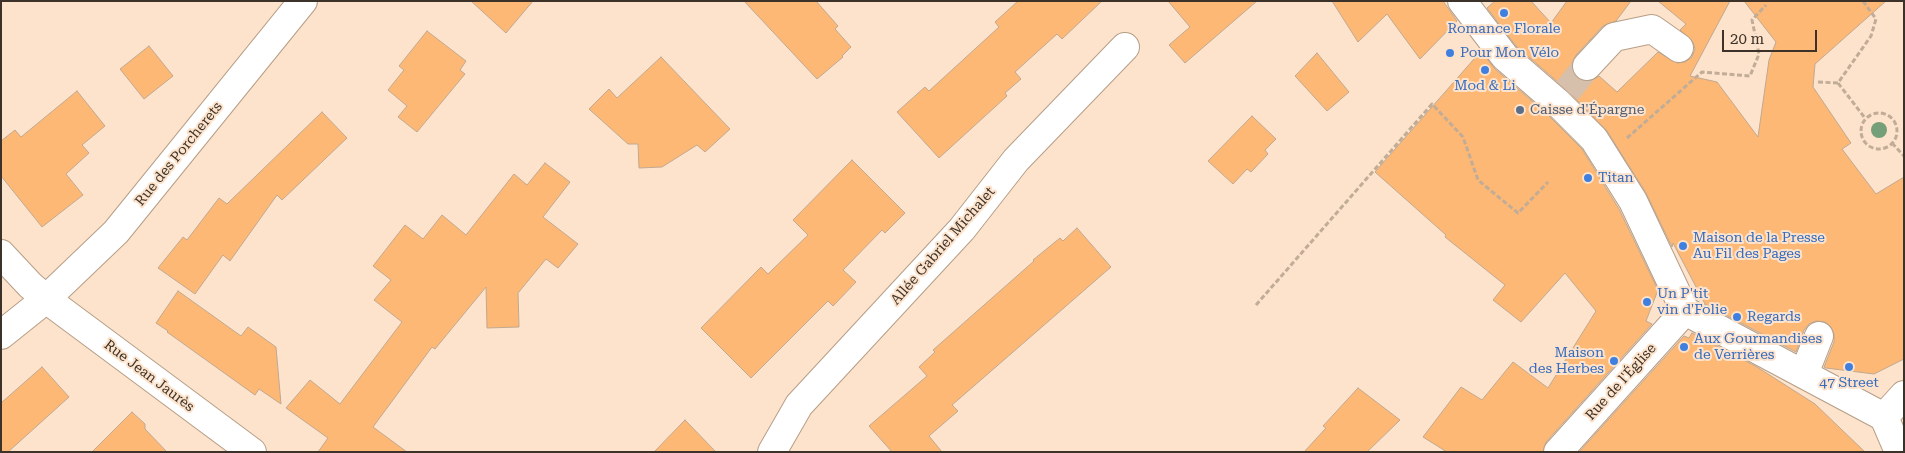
<!DOCTYPE html>
<meta charset="utf-8">
<style>
body{margin:0}
#map{position:relative;width:1905px;height:453px;overflow:hidden;background:#fde3cb;font-family:"Roboto Serif",serif}
canvas{display:block}
.frame{position:absolute;inset:0;border:2px solid #3c3229;pointer-events:none}
.scale{position:absolute;left:1722px;top:30px;width:95px;height:22px;box-sizing:border-box;border:2px solid #3c3229;border-top:0;padding-left:6px;font-size:15px;line-height:18px;white-space:nowrap;color:#3c3229;-webkit-text-stroke:4px #fde3cb;paint-order:stroke}
</style>
<div id="map">
<canvas width="1905" height="453"></canvas>
<div class="frame"></div>
<div class="scale">20 m</div>
</div>
<script>
const g = document.querySelector('canvas').getContext('2d');
g.lineJoin = 'round';
function fill(path, color) { g.fillStyle = color; g.fill(path, 'evenodd'); }
const shape = rows => new Path2D(rows.map(r => 'M' + r).join(''));
function trace(path, color, width, dash) { g.strokeStyle = color; g.lineWidth = width; g.lineCap = dash ? 'butt' : 'round'; g.setLineDash(dash || []); g.stroke(path); }
function label(font, color, halo, rows, align = 'center') {
  g.font = font + ' "Roboto Serif",serif'; g.lineWidth = 4; g.setLineDash([]); g.textBaseline = 'middle'; g.strokeStyle = halo; g.fillStyle = color; for (const [text, x, y, turn = 0] of rows) {
    g.save(); g.translate(x, y); g.rotate((+turn || 0) * Math.PI / 180); g.textAlign = isNaN(turn) ? turn : align; if (halo) g.strokeText(text, 0, 0); g.fillText(text, 0, 0); g.restore();
  }
}
const building = shape([
 [471,1,533,1,506,33,471,1],
 [744,1,816,1,838,26,835,29,851,47,842,56,843,57,817,79,744,1],
 [1018,1,1102,1,1062,39,1057,34,1015,72,1021,79,1005,93,1007,96,939,158,897,112,925,87,929,91,999,27,995,22,1018,1],
 [1168,1,1257,1,1185,63,1169,45,1190,27,1168,1],
 [1332,1,1443,1,1457,21,1420,59,1387,14,1358,42,1332,1],
 [1495,1,1531,1,1551,23,1567,1,1631,1,1616,21,1603,26,1576,55,1572,63,1572,71,1577,78,1583,81,1591,81,1599,76,1617,92,1658,52,1677,63,1685,62,1692,57,1695,49,1693,42,1680,30,1686,24,1658,1,1730,1,1690,76,1717,82,1758,137,1769,60,1776,42,1744,1,1886,1,1815,64,1813,87,1851,143,1842,149,1876,194,1904,177,1904,359,1874,374,1826,368,1824,367,1834,342,1834,334,1831,327,1825,322,1816,321,1809,324,1804,330,1796,352,1705,304,1673,243,1672,247,1646,193,1607,131,1567,90,1516,46,1487,8,1495,1],
 [427,31,466,61,460,70,465,74,417,132,398,117,407,106,388,90,404,70,399,66,427,31],
 [149,46,173,76,144,99,120,69,149,46],
 [1481,51,1495,69,1546,113,1582,149,1619,209,1658,290,1646,321,1652,324,1546,442,1543,452,1447,452,1423,437,1461,387,1482,400,1513,362,1548,388,1596,311,1565,273,1521,322,1493,300,1505,285,1445,237,1446,235,1375,172,1481,51],
 [1317,53,1349,92,1327,111,1295,76,1317,53],
 [661,57,730,129,705,152,697,145,662,167,639,168,638,144,628,144,589,109,609,89,617,98,661,57],
 [77,91,105,126,82,145,89,153,66,174,83,195,42,227,1,176,1,141,15,130,21,137,77,91],
 [322,112,347,138,282,200,277,195,230,261,223,255,195,294,158,268,183,237,187,240,219,198,227,204,322,112],
 [1252,116,1276,139,1265,150,1268,154,1251,172,1247,169,1233,184,1208,161,1252,116],
 [852,160,905,213,885,233,882,230,843,270,856,282,833,306,828,301,751,378,701,328,761,267,768,274,808,235,793,220,852,160],
 [545,163,570,182,543,217,578,244,558,268,546,259,518,293,519,327,487,328,486,287,435,349,432,347,373,427,407,452,318,452,328,438,286,408,310,380,340,404,402,322,374,300,391,280,373,266,405,225,423,239,442,215,466,235,514,174,527,185,545,163],
 [1077,228,1111,267,952,405,958,411,929,436,942,452,892,452,869,426,927,376,919,367,935,352,933,350,1034,261,1033,260,1060,238,1063,241,1077,228],
 [178,291,241,336,248,327,276,347,281,404,259,389,255,395,167,332,168,331,156,323,178,291],
 [1692,333,1757,367,1815,404,1865,452,1579,452,1684,336,1689,338,1692,333],
 [42,367,69,397,8,452,1,452,1,403,42,367],
 [1358,388,1400,420,1367,452,1304,452,1326,428,1323,426,1358,388],
 [132,412,145,424,145,429,167,452,92,452,132,412],
 [685,420,716,452,654,452,685,420]
]);
fill(building, '#fcb874');
trace(building, '#c1a891', 1);
trace(shape([
 [1567,91,1587,66]
]), '#d6c0ab', 28, [28, 14]);
const minor = shape([
 [1462,1,1505,57,1557,102,1594,139,1633,201,1685,311,1884,417,1899,452],
 [1587,66,1614,37,1652,29,1679,48],
 [1,254,30,285,46,299,252,452],
 [1,335,46,299,116,232,303,1],
 [1804,374,1819,336],
 [1884,417,1904,395],
 [772,452,799,405,962,229,1016,160,1125,47],
 [1558,452,1685,311]
]);
trace(minor, '#b69e87', 30);
trace(shape([
 [1863,1,1876,19,1871,36,1838,83,1865,118],
 [1818,82,1838,83],
 '1861 131a18 18 0 1 1 36 0a18 18 0 1 1-36 0Z',
 [1627,138,1702,72,1750,76,1759,54,1752,20,1766,5],
 [1892,143,1904,156],
 [1256,305,1432,104,1463,137,1478,180,1518,213,1548,182]
]), '#c1ac98', 3, [5, 2.5]);
trace(minor, '#fff', 28);
g.fillStyle = '#759f78';
for (const [x, y] of [
 [1879,130]
]) { g.beginPath(); g.arc(x, y, 8, 0, 2 * Math.PI); g.fill(); }
for (const [x, y, r, color] of [
 [1504,13,5,"#3f7fe0"],
 [1450,53,5,"#3f7fe0"],
 [1485,70,5,"#3f7fe0"],
 [1520,110,5,"#5c6f8a"],
 [1588,178,5,"#3f7fe0"],
 [1683,246,5,"#3f7fe0"],
 [1647,302,5,"#3f7fe0"],
 [1737,317,5,"#3f7fe0"],
 [1684,347,5,"#3f7fe0"],
 [1614,361,5,"#3f7fe0"],
 [1849,367,5,"#3f7fe0"]
]) { const dot = new Path2D(); dot.arc(x, y, r, 0, 2 * Math.PI); g.fillStyle = color; g.fill(dot); trace(dot, '#fde3cb', 2); }
label('14px', '#366cbe', '#fde3cb', [
 ["Romance Florale",1504,29,"center"],
 ["Pour Mon Vélo",1460,53],
 ["Mod & Li",1485,86,"center"],
 ["Titan",1598,178],
 ["Maison de la Presse",1693,238],
 ["Au Fil des Pages",1693,254],
 ["Un P'tit",1657,294],
 ["vin d'Folie",1657,310],
 ["Regards",1747,317],
 ["Aux Gourmandises",1694,339],
 ["de Verrières",1694,355],
 ["Maison",1604,353,"right"],
 ["des Herbes",1604,369,"right"],
 ["47 Street",1849,383,"center"]
], 'left');
label('14px', '#4e5e75', '#fde3cb', [
 ["Caisse d'Épargne",1530,110]
], 'left');
label('14px', '#3c3229', '#fde3cb', [
 ["Rue des Porcherets",179,154,-51],
 ["Allée Gabriel Michalet",943,246,-49],
 ["Rue Jean Jaurès",149,376,37],
 ["Rue de l'Église",1621,382,-48]
]);
</script>
